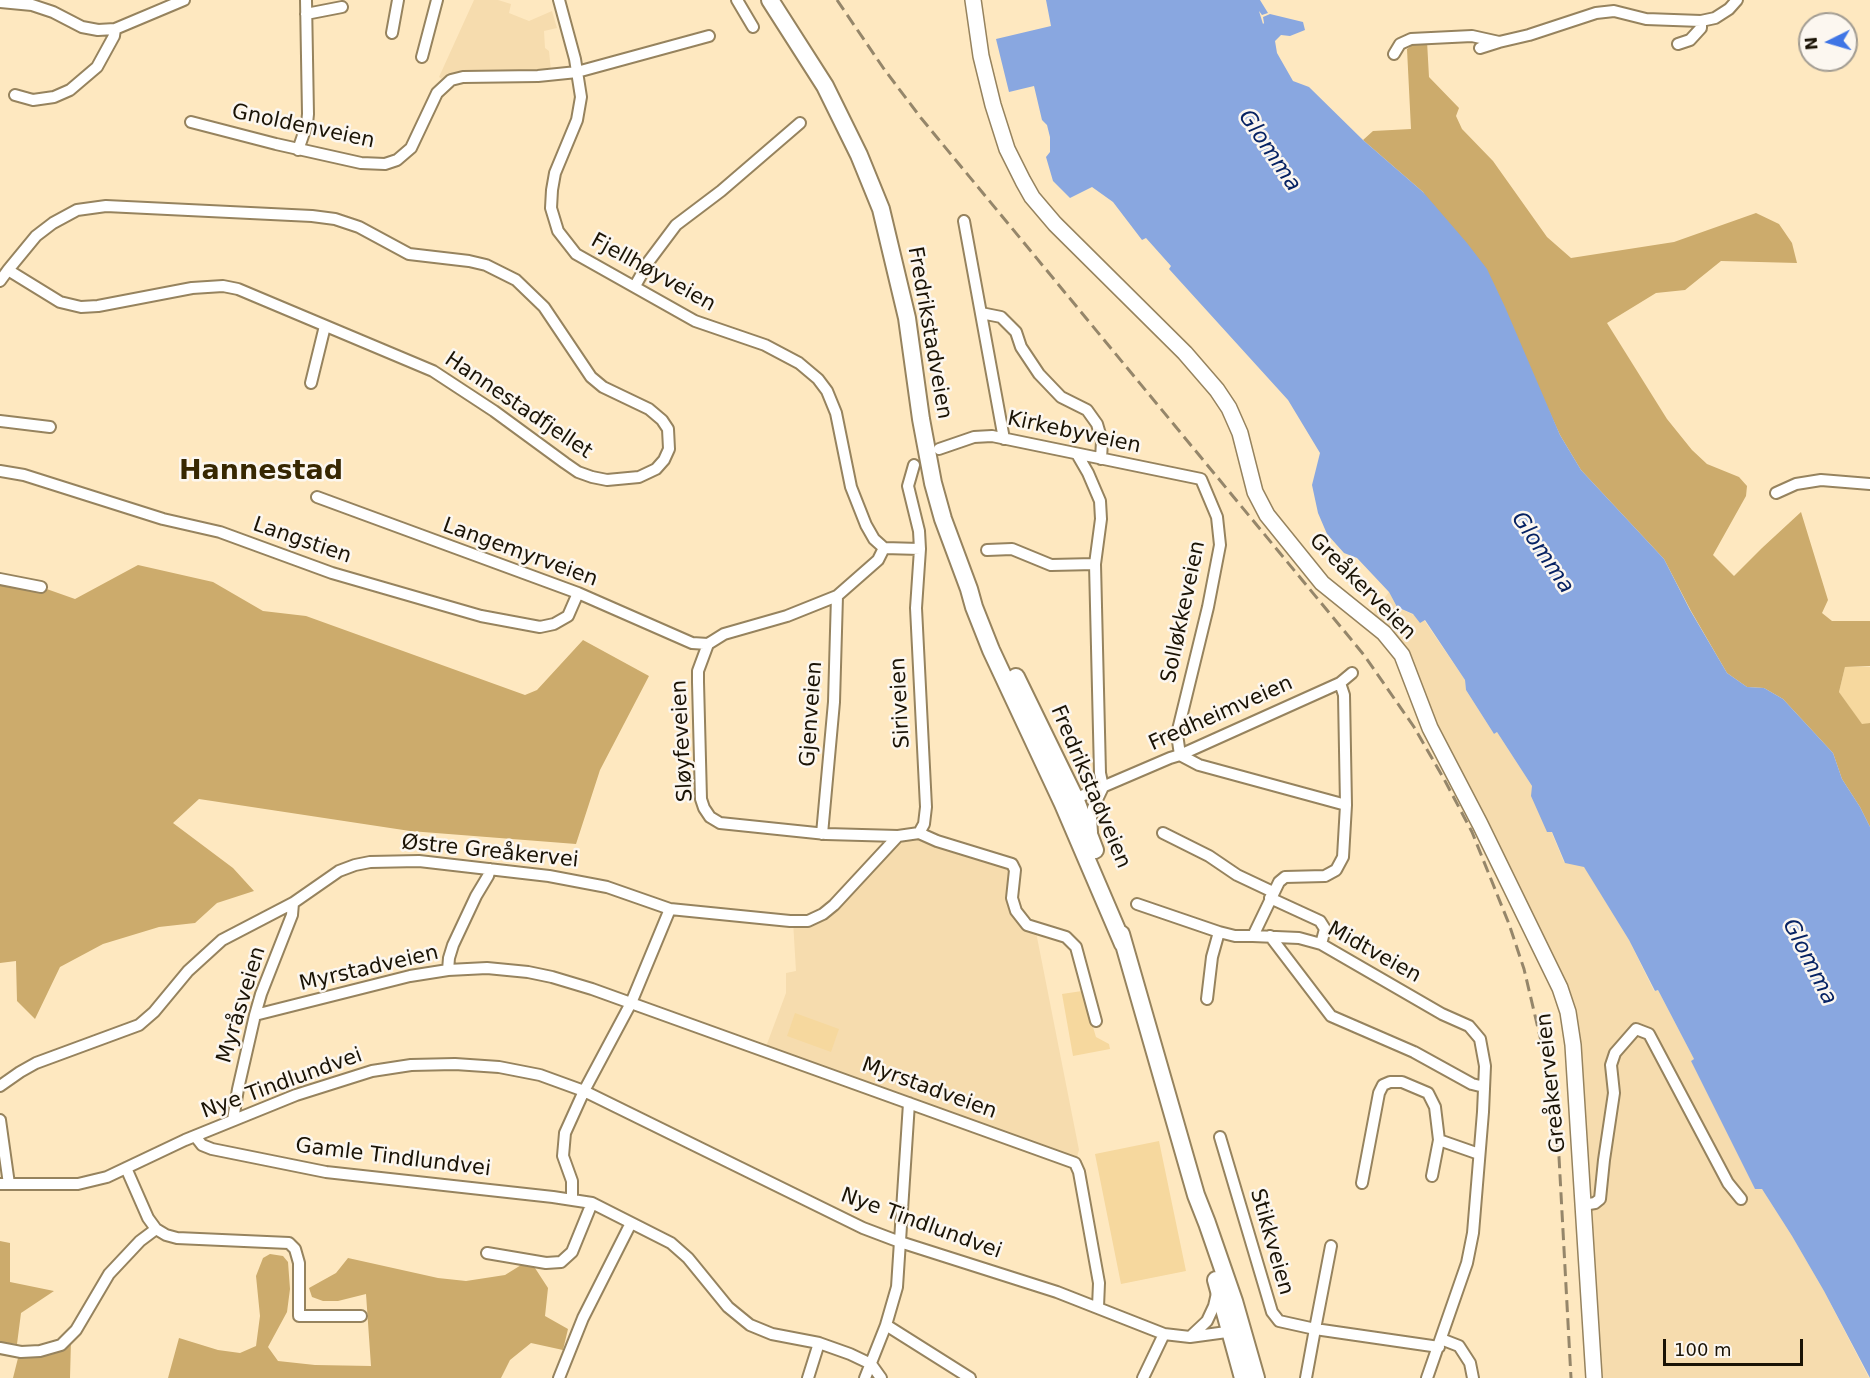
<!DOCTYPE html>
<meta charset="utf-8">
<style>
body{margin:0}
#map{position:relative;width:1870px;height:1378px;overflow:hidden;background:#fee8c0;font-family:"DejaVu Sans",sans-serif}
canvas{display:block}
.north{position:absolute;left:1798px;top:12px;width:60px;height:60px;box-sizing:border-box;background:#fcf7f0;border:2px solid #a29c92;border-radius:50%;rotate:265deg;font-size:16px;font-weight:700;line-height:24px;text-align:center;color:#1a1305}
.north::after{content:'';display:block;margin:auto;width:21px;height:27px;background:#3f75e5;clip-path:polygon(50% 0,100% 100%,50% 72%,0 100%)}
.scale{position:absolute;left:1663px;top:1339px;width:140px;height:27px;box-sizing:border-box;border:3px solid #1a1305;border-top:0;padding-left:8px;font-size:18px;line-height:21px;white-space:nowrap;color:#1a1305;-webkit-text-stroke:4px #fcf7f0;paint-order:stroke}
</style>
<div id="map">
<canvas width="1870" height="1378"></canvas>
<div class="north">N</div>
<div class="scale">100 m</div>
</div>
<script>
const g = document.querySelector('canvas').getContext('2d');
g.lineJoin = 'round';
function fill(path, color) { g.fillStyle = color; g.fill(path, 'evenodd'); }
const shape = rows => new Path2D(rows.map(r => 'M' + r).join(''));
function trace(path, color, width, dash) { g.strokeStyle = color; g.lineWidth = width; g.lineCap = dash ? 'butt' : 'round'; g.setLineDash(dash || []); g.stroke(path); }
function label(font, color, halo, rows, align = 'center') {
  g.font = font + ' "DejaVu Sans",sans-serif'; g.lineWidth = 5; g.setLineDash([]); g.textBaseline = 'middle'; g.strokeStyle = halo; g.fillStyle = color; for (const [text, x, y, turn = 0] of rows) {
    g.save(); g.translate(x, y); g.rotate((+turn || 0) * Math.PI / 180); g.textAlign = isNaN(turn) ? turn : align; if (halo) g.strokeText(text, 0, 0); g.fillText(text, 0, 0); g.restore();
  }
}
fill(shape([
 [474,0,498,0,511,4,509,13,529,21,552,11,557,28,544,31,545,48,549,51,551,71,454,73,442,79,439,77],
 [1389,592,1397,607,1424,620,1465,680,1466,690,1494,734,1497,732,1532,786,1564,862,1584,866,1629,940,1654,991,1658,990,1694,1059,1691,1061,1755,1189,1762,1189,1792,1236,1824,1291,1869,1378,1594,1378,1571,1029,1406,663,1368,620],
 [919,833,1012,864,1012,898,1035,927,1079,1150,1075,1163,764,1052,786,993,786,973,796,971,793,921,815,918,898,836]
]), '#f6dcae');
fill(shape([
 [1845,667,1870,667,1870,723,1862,725,1839,692],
 [1082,991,1096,1037,1109,1044,1110,1049,1073,1056,1062,994],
 [795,1013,839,1029,831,1052,787,1036],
 [1159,1141,1186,1271,1121,1284,1095,1154]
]), '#f6d89e');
fill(shape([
 [1427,41,1429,77,1459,108,1456,116,1462,129,1493,161,1547,237,1571,258,1674,242,1756,213,1779,224,1792,243,1797,263,1721,261,1685,290,1656,293,1607,323,1667,419,1692,450,1707,464,1739,477,1747,486,1746,496,1713,555,1734,576,1762,548,1801,512,1828,600,1822,613,1832,621,1870,621,1870,666,1845,667,1839,692,1862,724,1870,723,1870,827,1860,807,1842,779,1833,753,1783,699,1764,688,1747,687,1727,673,1691,611,1664,559,1581,470,1560,435,1545,402,1423,192,1363,140,1373,131,1411,129,1407,49,1416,42],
 [138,565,213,582,263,611,306,616,525,695,537,690,583,640,649,676,600,770,576,844,410,831,199,799,173,823,233,868,254,891,217,903,195,923,159,927,103,944,60,967,35,1019,17,1001,16,961,0,963,0,579,41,587,75,599],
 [0,1241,10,1243,10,1282,54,1291,21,1313,17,1344,0,1342],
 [270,1254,283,1256,288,1262,290,1289,287,1312,268,1347,278,1361,315,1365,371,1366,366,1294,338,1301,323,1301,312,1297,309,1288,336,1273,348,1258,438,1278,466,1281,505,1275,526,1262,535,1268,548,1288,545,1316,568,1329,563,1350,531,1343,510,1360,501,1378,168,1378,179,1338,218,1350,240,1353,256,1346,260,1316,256,1276,263,1258],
 [71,1340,70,1378,13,1378,18,1358,47,1353]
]), '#ccab6c');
fill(shape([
 [1046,0,1260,0,1268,13,1262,15,1259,11,1263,24,1264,23,1263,17,1270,14,1303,22,1305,30,1290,36,1281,35,1275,41,1277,53,1293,81,1309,87,1363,140,1423,192,1467,243,1487,269,1505,307,1560,435,1581,470,1664,559,1690,610,1727,673,1747,687,1764,688,1783,699,1833,753,1842,779,1860,807,1870,827,1870,1378,1824,1291,1792,1236,1762,1189,1755,1189,1691,1061,1694,1059,1658,990,1655,991,1629,940,1584,867,1565,863,1552,832,1547,832,1531,796,1532,786,1497,732,1494,734,1466,690,1465,680,1425,620,1420,623,1413,614,1397,607,1389,592,1357,558,1344,553,1327,534,1318,513,1312,485,1320,453,1288,400,1169,269,1171,266,1146,238,1142,240,1113,202,1092,187,1070,198,1053,181,1046,157,1050,152,1050,137,1047,125,1042,120,1034,86,1009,92,996,39,1051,26]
]), '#89a7e0');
const street = shape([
 [559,0,575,59,581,97,577,120,555,173,552,190,551,208,558,231,576,254,695,321,765,345,799,363,818,379,827,391,836,413,851,487,866,525,874,539,884,548],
 [737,0,753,27],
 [0,2,32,5,53,12,82,27,98,30,115,29,184,0],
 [306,14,342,7],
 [392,33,398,0],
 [1678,44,1690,40,1701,28,1701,21],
 [1480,48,1499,42,1529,35,1596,13,1614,11,1646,19,1701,21,1715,18,1729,9,1737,0],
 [1394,54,1400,44,1411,39,1472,36,1499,42],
 [422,57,437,0],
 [15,95,33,100,54,97,70,90,97,67,114,36,115,29],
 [191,122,276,144,361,163,385,164,397,160,411,148,437,93,451,80,463,77,538,76,577,72,709,36],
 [298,150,307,124,308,114,306,0],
 [964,221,1004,439],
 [0,281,8,270,36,236,53,223,77,210,106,206,312,216,335,219,359,227,409,254,469,261,486,265,516,280,544,307,591,377,603,387,649,409,662,420,668,429,669,449,664,460,656,469,639,477,607,480,592,477,578,472,565,463,494,411,433,371,238,289,223,286,192,288,98,306,81,307,60,302,8,270],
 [635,286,649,261,676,225,721,191,800,123],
 [981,313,1001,317,1016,332,1021,347,1039,374,1061,397,1087,410,1097,424,1102,441,1101,459],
 [311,383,325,326],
 [0,421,50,427],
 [939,449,974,437,992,436,1201,479,1217,517,1220,545,1208,607,1177,734,1180,755,1199,765,1346,805],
 [1077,454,1088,473,1100,501,1101,519,1095,564,1100,773,1103,787,1093,808,1091,818,1092,832],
 [914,465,908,486,919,531,920,549,916,608,926,807,924,824,919,833,898,836,826,834,720,823,710,817,704,808,701,799,698,682,698,671,708,644,724,634,787,616,837,596,878,560,884,548,920,549],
 [0,471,24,475,163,519,220,532,332,573,481,616,540,627,554,624,568,616,578,593],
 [1776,493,1796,484,1821,480,1870,484],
 [317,497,578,593,692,643,708,644],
 [987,550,1012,549,1051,565,1095,564],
 [0,579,41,587],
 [1072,800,1170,758,1180,755,1340,683,1352,673],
 [919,833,937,841,1012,864,1015,870,1012,898,1016,911,1027,925,1066,937,1076,947,1096,1021],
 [1163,833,1209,856,1237,875,1273,892],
 [822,834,834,702,837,596],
 [1270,898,1320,921,1325,929,1321,944],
 [1137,904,1219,932],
 [1253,936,1299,938,1321,944,1442,1014,1469,1026,1480,1039,1485,1066,1483,1112,1473,1233,1467,1263,1427,1378],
 [1270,936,1331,1016,1414,1052,1472,1084,1484,1087],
 [448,970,449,958,453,945,476,896,488,876,490,869],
 [1207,999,1212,957,1219,932,1235,936,1253,936,1279,882,1285,877,1325,876,1336,870,1343,857,1346,805,1344,695,1340,683],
 [255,1015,410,976,448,970,487,968,528,972,552,977,592,989,1075,1163,1079,1172,1099,1283,1098,1307],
 [0,1086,20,1072,36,1063,139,1025,154,1012,188,971,222,940,293,903,339,871,355,865,370,862,419,861,549,876,607,887,670,909,790,921,808,921,823,914,834,905,898,836],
 [0,1120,9,1184],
 [233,1120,238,1089,255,1015,261,994,292,915,293,903],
 [195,1136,202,1145,212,1149,326,1172,553,1197,592,1203,671,1243,688,1258,728,1307,750,1325,772,1334,819,1343,850,1354,871,1364,881,1378],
 [1220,1137,1272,1312,1279,1321,1315,1329,1306,1378],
 [126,1168,148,1218,156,1229,166,1235,177,1238,289,1243,295,1249,299,1263,299,1316,361,1316],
 [1432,1176,1439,1140],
 [1362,1183,1379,1093,1383,1085,1390,1082,1402,1082,1428,1093,1435,1107,1439,1140,1479,1154],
 [0,1184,78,1184,107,1177,185,1140,296,1095,372,1071,411,1065,455,1064,499,1067,540,1075,584,1091,863,1228,900,1242,1057,1292,1164,1334,1190,1337,1234,1331],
 [572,1199,572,1181,563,1156,565,1133,584,1091,631,1003,670,909],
 [1583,1205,1595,1203,1600,1199,1604,1160,1614,1093,1611,1065,1615,1053,1636,1029,1649,1034,1728,1183,1741,1199],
 [1331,1246,1315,1329,1439,1347],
 [487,1253,546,1263,561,1262,572,1252,592,1203],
 [886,1325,970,1378],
 [1190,1337,1207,1321,1214,1306,1217,1293],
 [1441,1339,1459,1346,1470,1363,1473,1378],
 [0,1348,21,1352,40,1351,61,1345,76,1330,109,1274,140,1241,156,1229],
 [559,1378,583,1318,631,1223],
 [808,1378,819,1343],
 [865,1378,886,1325,897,1287,909,1103],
 [1143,1378,1164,1334]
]);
const secondary = shape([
 [973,0,981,56,993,105,1007,149,1023,181,1032,197,1055,224,1185,353,1217,390,1229,408,1240,433,1255,492,1267,515,1322,583,1384,633,1402,655,1430,728,1480,824,1560,988,1568,1012,1573,1045,1594,1378]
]);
const primary = shape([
 [770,0,825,86,859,155,881,209,907,318,921,419,933,483,943,519,969,589,974,607,991,650,1063,804,1123,944],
 [1016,677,1075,798,1095,850],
 [1121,934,1196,1195,1207,1223,1234,1301,1256,1378],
 [1216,1280,1243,1378]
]);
trace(street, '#96835e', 14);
trace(secondary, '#96835e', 18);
trace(primary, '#96835e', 20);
trace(street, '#fff', 10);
trace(secondary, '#fff', 15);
trace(primary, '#fff', 16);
trace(shape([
 [837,0,884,69,921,118,1364,655,1414,727,1444,779,1472,832,1509,924,1524,969,1546,1062,1559,1157,1571,1378]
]), '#95866a', 3, [12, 6]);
label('21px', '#1a1305', '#fcf7f0', [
 ["Gnoldenveien",303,127,12],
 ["Fjellhøyveien",653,273,29],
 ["Fredrikstadveien",929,333,80],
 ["Hannestadfjellet",518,406,34],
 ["Kirkebyveien",1074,433,12],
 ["Langstien",302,541,19],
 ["Langemyrveien",520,553,20],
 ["Greåkerveien",1362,587,45],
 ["Solløkkeveien",1184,612,-78],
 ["Siriveien",901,703,-93],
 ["Gjenveien",812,714,-86],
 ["Fredheimveien",1221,714,-24],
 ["Sløyfeveien",683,741,-93],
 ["Fredrikstadveien",1090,787,67],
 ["Østre Greåkervei",490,852,6],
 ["Midtveien",1374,953,29],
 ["Myrstadveien",369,969,-13],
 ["Myråsveien",242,1005,-73],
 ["Greåkerveien",1552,1083,-96],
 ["Nye Tindlundvei",282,1084,-20],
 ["Myrstadveien",929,1089,20],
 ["Gamle Tindlundvei",393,1158,7],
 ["Nye Tindlundvei",921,1224,20],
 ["Stikkveien",1271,1242,74]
]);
label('italic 22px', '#062263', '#fcf7f0', [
 ["Glomma",1269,151,56],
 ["Glomma",1542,553,56],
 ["Glomma",1809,962,63]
]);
label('bold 27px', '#372701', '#fcf7f0', [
 ["Hannestad",261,472]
]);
</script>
